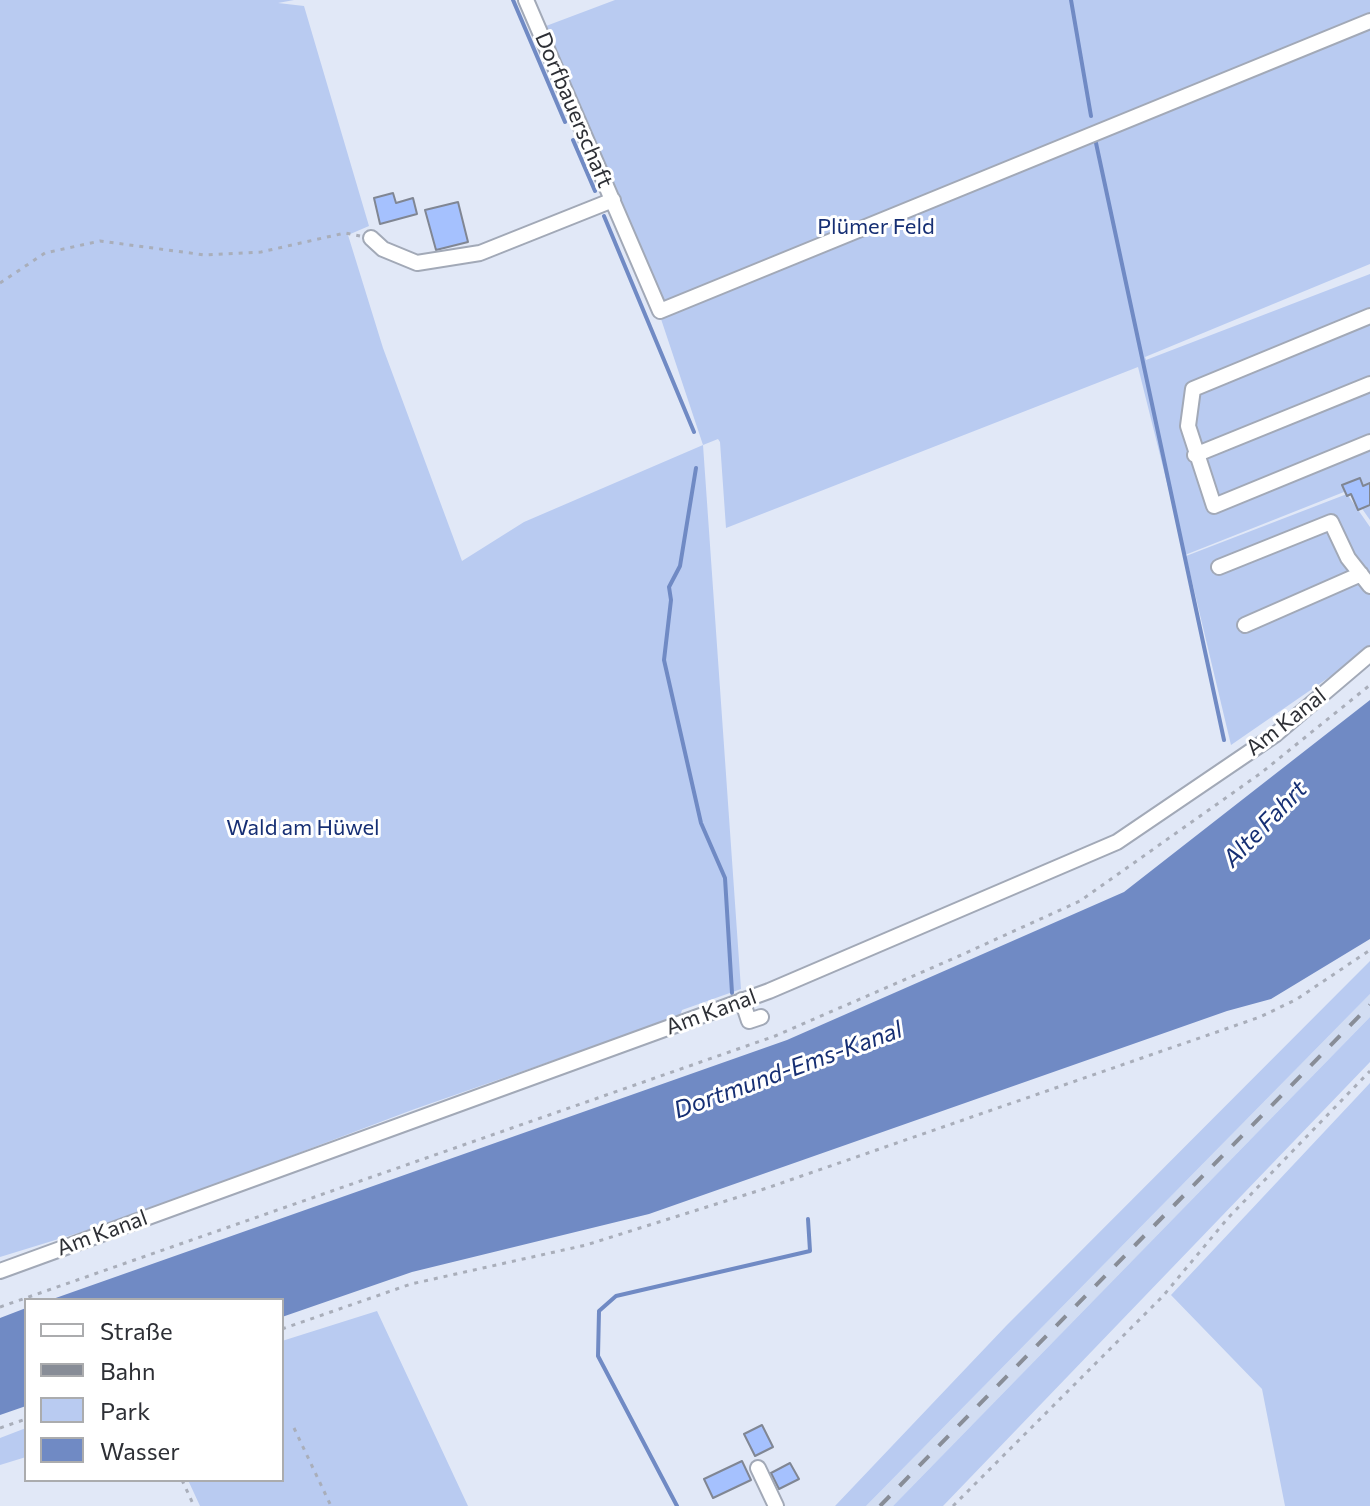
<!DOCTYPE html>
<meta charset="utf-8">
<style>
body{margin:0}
#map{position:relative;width:1370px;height:1506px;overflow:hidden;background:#e1e8f7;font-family:Commissioner,sans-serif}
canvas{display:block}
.legend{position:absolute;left:24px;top:1298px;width:260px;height:184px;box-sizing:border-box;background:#fff;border:2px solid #abacae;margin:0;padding:10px 14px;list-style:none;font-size:24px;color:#2d2f35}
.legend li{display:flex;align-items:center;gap:16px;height:40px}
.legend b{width:40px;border:2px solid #abacae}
</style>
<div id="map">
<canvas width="1370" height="1506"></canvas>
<ul class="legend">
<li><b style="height:10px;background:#fff"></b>Straße</li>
<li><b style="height:10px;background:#888d97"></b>Bahn</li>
<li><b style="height:22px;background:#b9cbf1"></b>Park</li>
<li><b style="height:22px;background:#708ac4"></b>Wasser</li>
</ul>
</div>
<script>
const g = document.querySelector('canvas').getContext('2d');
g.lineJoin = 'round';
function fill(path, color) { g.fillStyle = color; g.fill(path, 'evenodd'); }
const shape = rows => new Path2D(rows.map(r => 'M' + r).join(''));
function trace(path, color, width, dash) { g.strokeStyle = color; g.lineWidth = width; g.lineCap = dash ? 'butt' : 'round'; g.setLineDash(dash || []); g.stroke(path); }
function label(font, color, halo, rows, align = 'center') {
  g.font = font + ' Commissioner,sans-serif'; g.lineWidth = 6; g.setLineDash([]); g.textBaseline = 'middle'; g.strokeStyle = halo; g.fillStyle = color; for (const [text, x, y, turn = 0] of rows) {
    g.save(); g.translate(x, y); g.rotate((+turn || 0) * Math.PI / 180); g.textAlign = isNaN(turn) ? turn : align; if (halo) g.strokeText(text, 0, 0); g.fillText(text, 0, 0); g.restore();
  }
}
fill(shape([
 [1370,994,1370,1017,893,1506,866,1506]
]), '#d2ddf2');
fill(shape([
 [0,0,294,0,278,3,304,6,369,226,348,235,383,348,462,561,524,522,703,445,660,316,546,26,615,0,1370,0,1370,264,1145,357,1146,360,1370,274,1370,520,1349,490,1185,555,1138,367,726,528,720,442,718,439,703,445,741,989,682,1010,680,1016,412,1110,127,1218,0,1257],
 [1347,494,1370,527,1370,649,1231,745,1186,556],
 [1370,961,1370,994,866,1506,835,1506,1006,1326],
 [1370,1017,1370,1062,943,1506,893,1506],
 [1370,1083,1370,1506,1285,1506,1262,1389,1171,1295],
 [377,1311,468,1506,200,1506,188,1480,282,1480,282,1341],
 [26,1428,26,1457,0,1465,0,1438]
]), '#b9cbf1');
fill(shape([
 [1370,700,1370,939,1271,999,1227,1011,649,1214,412,1272,282,1317,282,1300,50,1300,787,1040,1124,892],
 [26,1308,26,1406,0,1415,0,1318]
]), '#708ac4');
trace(shape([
 [513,0,565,122],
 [1071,0,1091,116],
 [573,140,595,191],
 [1096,143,1224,740],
 [604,216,694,432],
 [696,468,680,566,669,587,671,600,664,660,701,823,725,878,732,993],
 [677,1506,598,1356,599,1311,616,1296,810,1251,808,1219]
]), '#708ac4', 4);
const building = shape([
 [393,193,396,203,413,198,417,214,380,224,374,198,393,193],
 [458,202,468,242,436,250,425,210,458,202],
 [1360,478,1363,486,1370,483,1370,505,1358,510,1351,494,1347,496,1342,485,1360,478],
 [762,1425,773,1447,755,1456,744,1434,762,1425],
 [742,1461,751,1480,713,1498,704,1479,742,1461],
 [790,1463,799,1479,779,1489,771,1473,790,1463]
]);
fill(building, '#a5c1fe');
trace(building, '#808693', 2);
const minor = shape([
 [526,0,660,311,1370,21],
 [371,238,383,249,417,263,480,253,613,200],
 [1370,316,1193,389,1188,426,1214,506,1370,442],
 [1195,455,1370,384],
 [1219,567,1331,522,1348,558,1370,586],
 [1245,625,1361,574],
 [742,1000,749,1021,761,1017],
 [0,1271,769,991,1117,842,1276,734,1370,654],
 [758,1468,776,1506]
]);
trace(minor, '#a2a9b7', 18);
trace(shape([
 [0,283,45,253,100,241,205,255,261,252,345,233,360,236],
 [0,1307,775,1036,959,956,1080,901,1261,773,1370,685],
 [282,1329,411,1284,586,1245,767,1188,1260,1017,1297,999,1370,950],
 [0,1428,26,1419],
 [294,1428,331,1506],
 [182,1480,194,1506],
 [953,1506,1163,1296,1228,1218,1370,1071]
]), '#a9aeba', 3, [4, 6]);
trace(minor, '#fff', 14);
trace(shape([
 [880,1506,1370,1005]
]), '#888d97', 4, [14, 14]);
label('22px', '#2d2f35', '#fff', [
 ["Dorfbauerschaft",574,110,67],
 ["Am Kanal",1286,722,-38],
 ["Am Kanal",711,1012,-20],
 ["Am Kanal",102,1233,-20]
]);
label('22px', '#162f74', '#fff', [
 ["Plümer Feld",876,227],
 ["Wald am Hüwel",303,828]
]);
label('italic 24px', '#162f73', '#fff', [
 ["Alte Fahrt",1265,824,-46],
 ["Dortmund-Ems-Kanal",788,1070,-20]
]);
</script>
